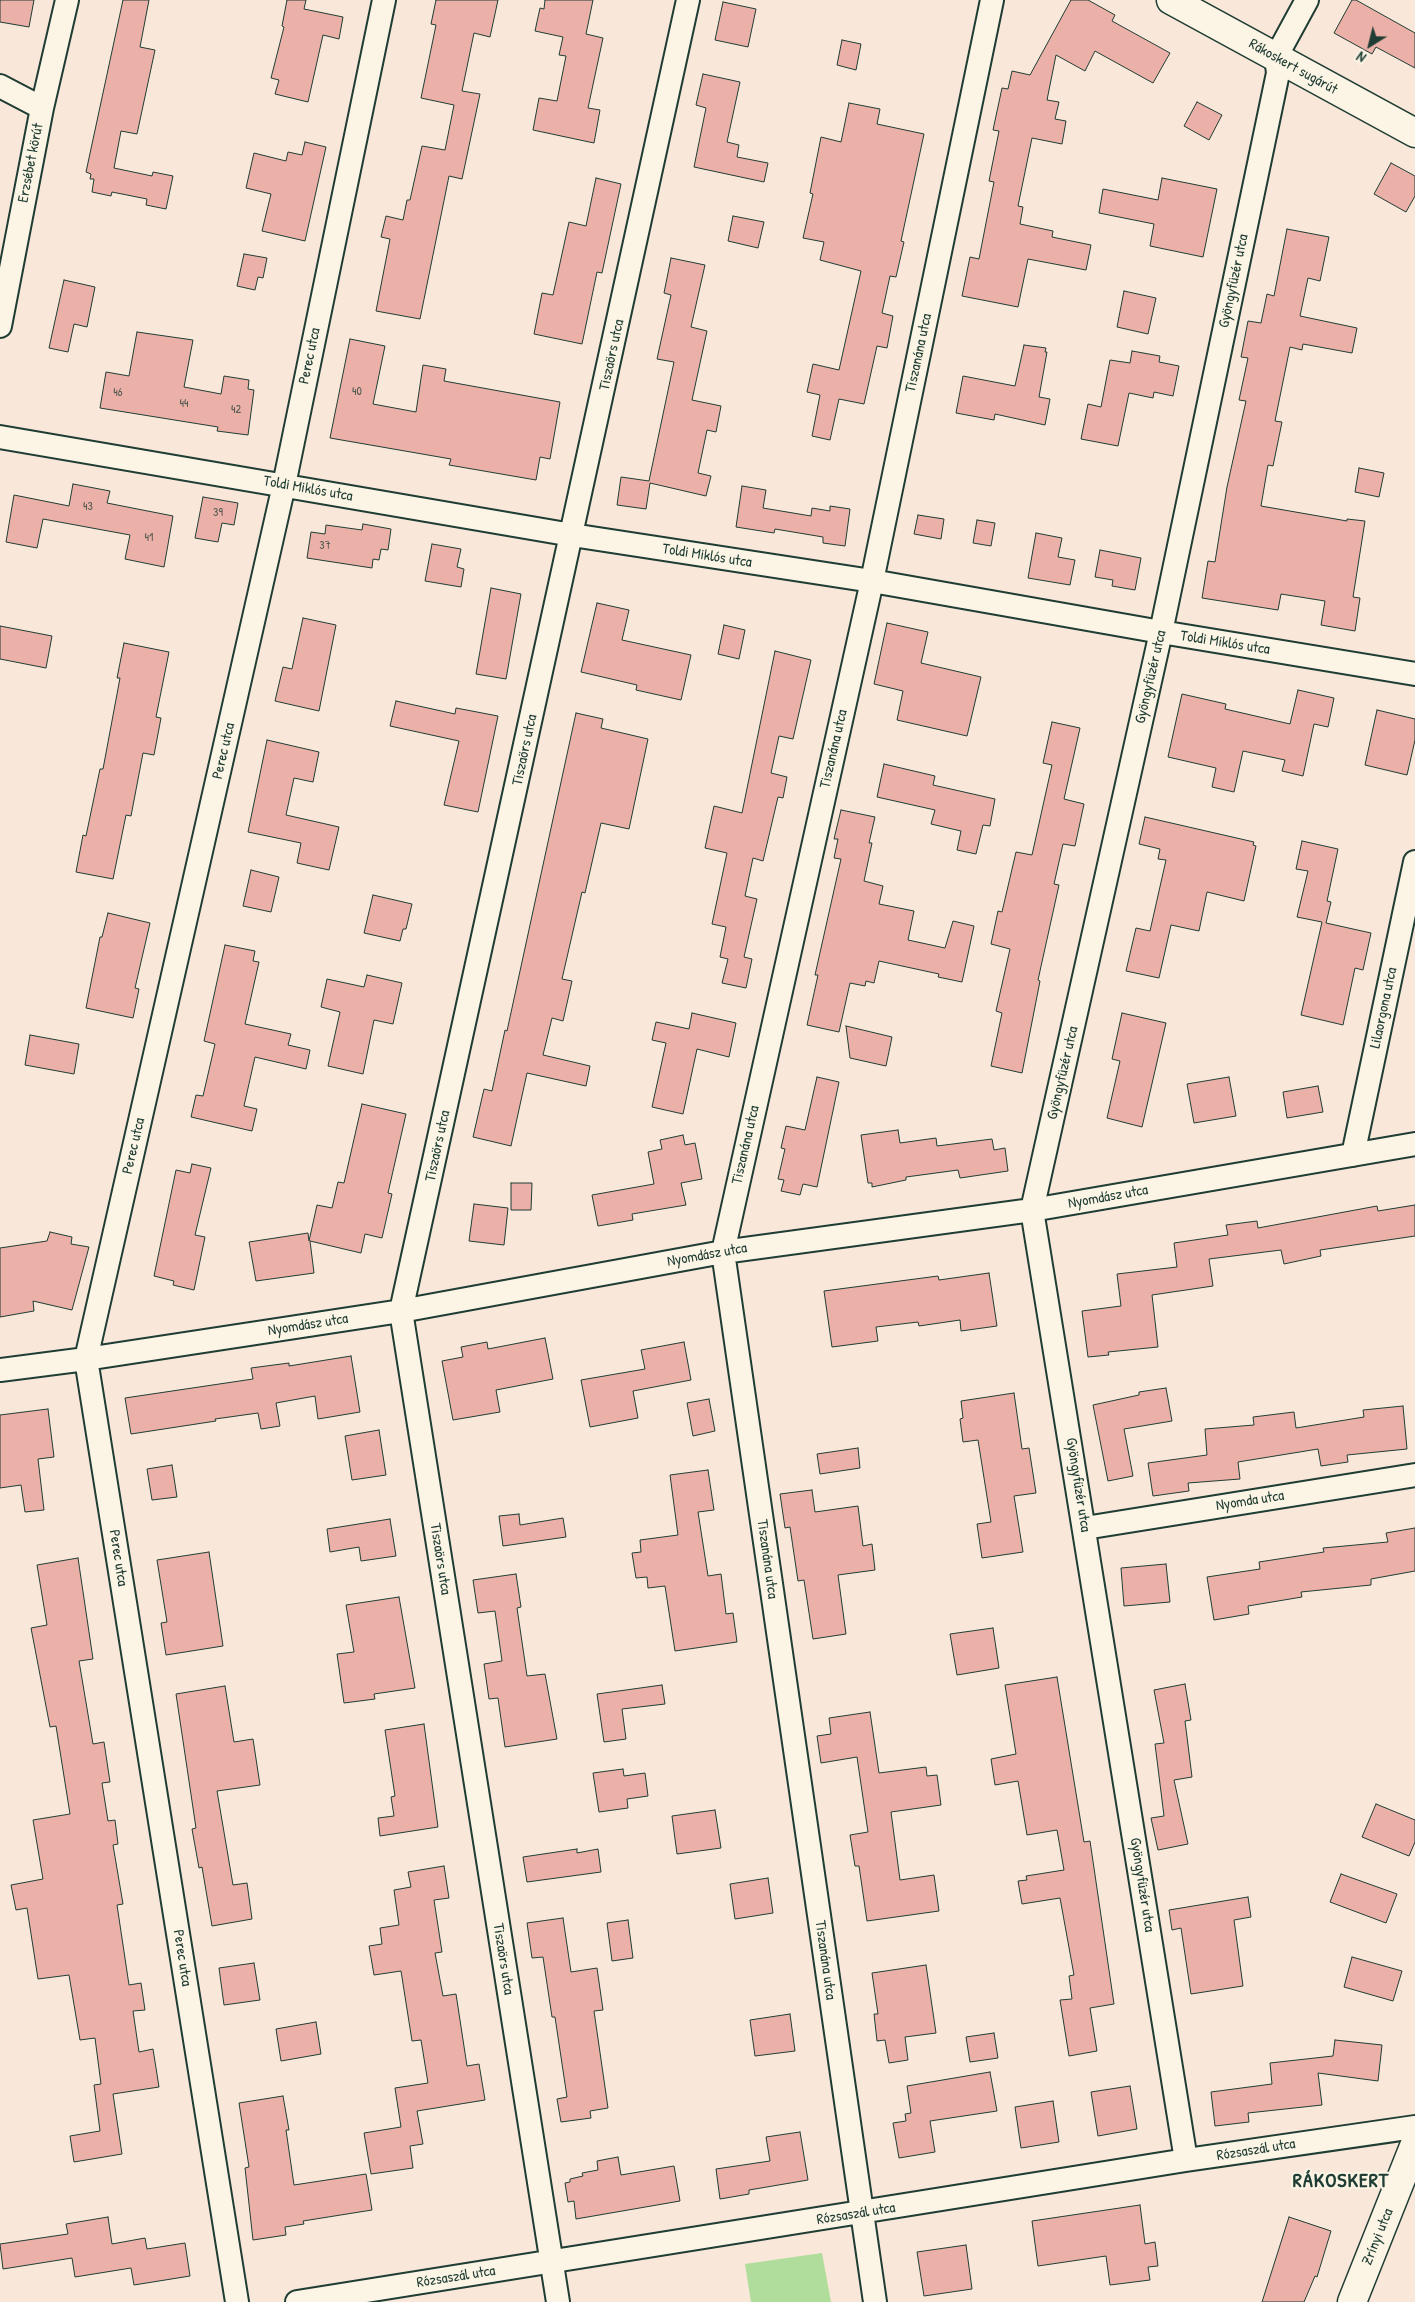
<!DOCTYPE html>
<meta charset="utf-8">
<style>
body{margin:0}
#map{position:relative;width:1415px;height:2302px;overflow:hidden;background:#f9e7d9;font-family:"Patrick Hand",sans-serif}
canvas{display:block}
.north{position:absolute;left:1345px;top:20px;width:50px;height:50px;-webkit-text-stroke:4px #fcf5e5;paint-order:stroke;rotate:216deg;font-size:14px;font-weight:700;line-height:20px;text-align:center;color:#1f3d34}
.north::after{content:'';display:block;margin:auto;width:18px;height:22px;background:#1f3d34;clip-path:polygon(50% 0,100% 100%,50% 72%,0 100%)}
</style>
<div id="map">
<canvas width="1415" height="2302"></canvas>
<div class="north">N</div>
</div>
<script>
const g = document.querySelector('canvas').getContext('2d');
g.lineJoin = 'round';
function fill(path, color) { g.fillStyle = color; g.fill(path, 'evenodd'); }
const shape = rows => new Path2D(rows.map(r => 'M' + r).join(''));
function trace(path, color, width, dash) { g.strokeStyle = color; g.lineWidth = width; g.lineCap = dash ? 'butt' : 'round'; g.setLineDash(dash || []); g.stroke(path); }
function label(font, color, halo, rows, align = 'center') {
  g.font = font + ' "Patrick Hand",sans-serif'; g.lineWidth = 4; g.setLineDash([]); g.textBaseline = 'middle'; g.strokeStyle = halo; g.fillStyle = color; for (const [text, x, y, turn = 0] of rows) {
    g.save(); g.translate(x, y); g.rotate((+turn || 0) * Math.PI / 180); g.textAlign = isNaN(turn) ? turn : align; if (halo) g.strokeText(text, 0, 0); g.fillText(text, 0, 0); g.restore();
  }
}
fill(shape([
 [822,2253,831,2302,751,2302,745,2264]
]), '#b0dd9c');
const building = shape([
 [0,0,34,0,29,27,0,22,0,0],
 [123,0,149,0,140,47,155,50,137,134,121,131,114,168,152,176,153,172,173,176,166,209,146,205,147,199,112,192,111,196,92,192,94,179,90,179,91,174,86,172,123,0],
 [287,0,306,0,304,9,343,17,339,39,323,35,308,102,275,94,279,80,271,78,284,27,282,26,287,0],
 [436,0,498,0,490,37,474,33,462,91,480,94,462,179,449,176,420,319,376,311,390,239,381,237,386,216,403,220,407,200,410,200,422,146,445,150,454,105,421,98,436,25,431,24,436,0],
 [545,0,593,0,586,34,603,38,588,108,600,110,594,143,533,130,539,98,557,101,566,56,559,55,563,37,535,31,540,8,544,9,545,0],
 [1071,0,1088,0,1115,15,1112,21,1170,53,1153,83,1095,51,1085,71,1056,55,1047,100,1059,102,1055,119,1066,121,1062,144,1032,138,1018,206,1023,207,1020,224,1053,231,1052,237,1091,245,1086,270,1028,259,1018,307,962,296,970,257,979,259,994,182,989,181,999,131,993,130,1002,88,1008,89,1012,71,1030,75,1071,0],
 [1352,0,1356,0,1415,33,1415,68,1376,47,1372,54,1334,33,1352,0],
 [723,2,756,9,748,47,715,40,723,2],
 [842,40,861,44,856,70,837,65,842,40],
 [703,74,740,82,727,142,739,145,737,157,768,163,764,182,694,167,706,108,696,105,703,74],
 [1197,102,1222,115,1209,140,1184,126,1197,102],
 [849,103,880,109,877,124,924,134,901,241,904,242,896,277,890,276,882,313,893,316,887,348,877,346,864,404,839,399,830,440,812,436,820,395,807,392,813,364,839,370,861,271,820,260,824,242,803,238,813,194,810,193,821,137,841,142,849,103],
 [305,142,326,147,305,241,262,231,271,194,246,188,254,153,286,161,288,152,302,155,305,142],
 [1391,163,1415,176,1415,196,1406,212,1374,194,1391,163],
 [596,178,621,184,602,273,597,272,582,344,534,334,542,293,553,295,569,222,586,226,596,178],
 [1162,178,1217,189,1203,257,1150,246,1154,224,1099,213,1103,189,1158,200,1162,178],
 [733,216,764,222,758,248,728,241,733,216],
 [1287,229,1329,237,1320,281,1308,278,1300,316,1357,328,1352,353,1303,344,1302,350,1290,347,1275,421,1282,422,1273,466,1268,465,1261,506,1347,521,1347,519,1365,521,1353,597,1360,598,1355,631,1321,625,1325,601,1281,594,1278,610,1202,598,1208,561,1215,562,1227,487,1246,401,1239,400,1248,358,1241,357,1248,321,1261,323,1267,294,1274,296,1287,229],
 [244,254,267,258,263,278,258,277,255,290,237,286,244,254],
 [671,258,705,265,691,327,707,331,692,400,721,406,716,432,707,430,698,473,711,476,706,496,650,483,646,509,617,505,621,477,649,481,674,362,657,359,671,295,664,293,671,258],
 [64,280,95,287,87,327,74,324,68,352,49,348,64,280],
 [1124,291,1156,298,1148,334,1117,327,1124,291],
 [137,332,193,340,184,387,221,394,224,376,249,380,248,389,254,390,248,435,217,431,218,427,100,408,106,372,129,376,137,332],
 [350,339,385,346,373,404,416,412,423,365,446,369,444,381,560,402,550,459,540,457,536,480,449,465,451,459,330,438,350,339],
 [1024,345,1046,348,1045,352,1047,352,1039,397,1050,399,1045,425,995,414,994,420,956,413,963,376,1015,386,1024,345],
 [1132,351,1160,356,1159,362,1179,366,1173,396,1154,392,1153,398,1129,393,1118,446,1081,439,1088,404,1101,407,1110,360,1130,363,1132,351],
 [1359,468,1384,473,1379,497,1355,492,1359,468],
 [73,484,110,491,107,503,173,516,164,567,125,559,130,535,43,519,37,548,6,542,14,495,69,506,73,484],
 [742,486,766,490,763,508,811,516,812,508,830,511,830,506,850,509,845,546,823,543,823,537,775,529,774,533,736,527,742,486],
 [203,497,238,503,234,525,222,523,218,542,195,538,203,497],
 [918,515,944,519,941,539,914,534,918,515],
 [977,520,995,523,991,546,973,543,977,520],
 [363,524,391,529,388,550,381,549,379,560,373,559,372,568,307,558,311,532,325,534,326,525,362,530,363,524],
 [1036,533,1062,538,1058,557,1075,560,1070,585,1028,578,1036,533],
 [432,544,461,549,457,567,464,569,461,587,425,581,432,544],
 [1100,550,1141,558,1135,590,1112,586,1113,580,1095,577,1100,550],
 [491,588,521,594,506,679,476,674,491,588],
 [597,603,629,610,622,640,691,655,681,700,636,690,637,685,581,672,597,603],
 [303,618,336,625,319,711,275,701,283,667,292,669,303,618],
 [887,623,928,632,921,663,981,677,967,736,897,720,903,691,874,684,887,623],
 [724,625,745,630,739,659,718,654,724,625],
 [0,626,52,636,46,668,0,659,0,626],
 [124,643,169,652,156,717,161,718,154,755,143,753,131,816,126,815,113,879,76,872,83,835,86,836,100,769,103,769,120,678,117,678,124,643],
 [775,651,811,660,793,739,779,736,771,773,787,777,783,798,778,797,763,861,753,858,745,896,757,899,744,957,752,959,746,988,722,983,728,959,720,957,726,927,712,924,727,853,705,848,714,806,742,813,775,651],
 [1298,690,1334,698,1328,727,1314,724,1303,776,1282,771,1285,760,1243,751,1234,792,1212,787,1216,768,1168,757,1182,694,1226,704,1225,709,1290,724,1298,690],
 [396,701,455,714,456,708,498,716,478,812,444,805,459,741,390,726,396,701],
 [1377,710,1415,719,1415,740,1407,775,1365,765,1377,710],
 [576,713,603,719,601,728,648,739,629,829,601,823,585,893,582,892,562,979,572,981,563,1021,552,1018,543,1055,590,1066,586,1086,527,1073,511,1146,473,1137,484,1089,492,1091,505,1030,507,1031,576,713],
 [1052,722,1080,728,1064,799,1084,804,1075,846,1063,844,1054,884,1059,885,1038,980,1040,981,1022,1073,991,1066,1002,1013,996,1011,1010,949,991,944,998,911,1002,912,1016,852,1032,855,1052,765,1043,763,1052,722],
 [267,740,319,752,313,782,294,778,286,815,339,827,329,870,297,863,301,843,248,832,267,740],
 [884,764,935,776,933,785,995,799,990,826,983,825,976,854,957,850,961,831,931,824,935,810,877,797,884,764],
 [841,810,875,817,869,843,872,843,864,881,883,886,879,904,914,911,908,940,945,948,953,921,974,926,962,982,938,977,939,974,879,961,874,983,866,981,865,986,850,983,839,1032,807,1025,818,975,815,975,841,859,834,858,838,839,834,839,841,810],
 [1145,817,1254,842,1253,845,1256,846,1244,901,1207,892,1199,931,1171,925,1159,978,1126,971,1136,928,1150,931,1166,860,1158,859,1160,849,1139,844,1145,817],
 [1302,841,1338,849,1327,901,1331,902,1326,923,1371,933,1363,970,1355,968,1343,1025,1301,1015,1322,922,1297,917,1308,871,1296,869,1302,841],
 [251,870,279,877,271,912,243,906,251,870],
 [373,895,412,904,406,929,403,929,400,941,364,933,373,895],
 [108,913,150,923,135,988,139,989,133,1018,86,1008,100,937,102,937,108,913],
 [225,945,255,951,253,961,259,962,245,1024,291,1034,288,1045,310,1050,306,1069,255,1057,244,1106,257,1109,252,1131,191,1117,196,1095,203,1096,215,1044,204,1041,225,945],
 [367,975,402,983,393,1024,374,1020,363,1074,328,1066,340,1012,321,1007,327,979,364,987,367,975],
 [692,1013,736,1023,729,1057,697,1049,683,1114,652,1107,666,1043,652,1040,656,1022,689,1029,692,1013],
 [1122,1013,1166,1023,1142,1127,1107,1118,1120,1061,1112,1059,1122,1013],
 [846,1026,892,1037,886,1066,850,1058,846,1026],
 [30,1035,79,1044,74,1074,25,1065,30,1035],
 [817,1077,839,1082,817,1187,803,1184,800,1195,781,1191,784,1180,778,1179,785,1149,781,1148,786,1126,805,1130,817,1077],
 [1229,1077,1236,1116,1194,1123,1187,1084,1229,1077],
 [1318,1086,1323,1112,1287,1118,1283,1092,1318,1086],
 [362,1104,406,1114,388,1193,392,1194,382,1238,365,1234,361,1253,310,1241,314,1273,256,1281,249,1242,308,1233,309,1241,317,1205,332,1208,338,1182,344,1183,362,1104],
 [898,1130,900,1143,936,1138,937,1146,992,1139,994,1150,1005,1148,1008,1171,960,1178,958,1170,906,1177,906,1180,872,1187,872,1183,868,1183,861,1135,898,1130],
 [683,1135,685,1145,695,1143,702,1179,681,1183,686,1205,632,1214,633,1220,598,1226,592,1195,654,1184,648,1152,662,1149,660,1140,683,1135],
 [192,1164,211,1168,195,1235,205,1237,194,1290,173,1285,174,1281,154,1276,176,1170,190,1173,192,1164],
 [511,1183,532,1183,531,1210,511,1210,511,1183],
 [474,1204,508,1208,504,1245,469,1241,474,1204],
 [1415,1205,1415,1236,1320,1250,1321,1256,1284,1264,1281,1250,1209,1259,1213,1286,1152,1295,1158,1347,1108,1352,1109,1355,1088,1357,1082,1311,1121,1306,1117,1274,1177,1267,1174,1243,1228,1235,1226,1225,1257,1221,1258,1228,1377,1206,1378,1211,1415,1205],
 [50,1232,72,1237,71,1244,89,1247,72,1310,33,1301,34,1311,0,1317,0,1248,47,1241,50,1232],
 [989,1273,997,1326,961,1331,960,1320,919,1326,918,1322,876,1327,878,1341,832,1347,824,1291,938,1276,939,1280,989,1273],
 [545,1338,553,1379,496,1390,500,1412,453,1420,442,1361,463,1357,461,1347,487,1342,488,1349,545,1338],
 [684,1342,691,1380,633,1391,638,1418,590,1427,581,1380,645,1369,641,1350,684,1342],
 [351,1356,360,1412,318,1419,315,1396,276,1403,280,1426,261,1429,258,1413,215,1419,216,1421,131,1434,125,1398,253,1379,251,1368,289,1363,289,1366,351,1356],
 [1166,1388,1172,1421,1124,1429,1133,1476,1108,1481,1093,1405,1139,1395,1139,1392,1166,1388],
 [1014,1393,1022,1449,1029,1448,1036,1493,1014,1496,1023,1552,982,1558,977,1524,991,1522,978,1440,963,1442,960,1419,963,1418,961,1401,1014,1393],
 [709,1399,715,1431,693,1436,687,1403,709,1399],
 [1403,1406,1407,1449,1347,1455,1348,1462,1321,1466,1318,1449,1238,1462,1240,1479,1188,1483,1189,1491,1153,1496,1148,1463,1207,1455,1205,1429,1254,1425,1253,1417,1294,1412,1296,1428,1364,1417,1363,1410,1403,1406],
 [48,1409,54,1457,38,1459,44,1510,25,1512,21,1485,0,1488,0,1415,48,1409],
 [379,1430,386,1475,352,1480,345,1436,379,1430],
 [858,1448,860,1468,820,1474,817,1454,858,1448],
 [172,1465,177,1497,152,1500,147,1469,172,1465],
 [708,1470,714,1510,698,1512,708,1576,721,1574,726,1614,733,1613,737,1642,675,1651,665,1586,648,1588,647,1577,636,1578,632,1553,641,1552,640,1540,678,1535,670,1475,708,1470],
 [812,1490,815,1512,858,1506,863,1546,872,1544,875,1570,838,1575,846,1634,813,1639,804,1580,798,1581,790,1527,785,1528,780,1494,812,1490],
 [519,1514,520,1525,563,1518,566,1537,503,1546,499,1516,519,1514],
 [390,1519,396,1556,361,1561,359,1547,330,1552,327,1529,390,1519],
 [1415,1528,1415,1571,1371,1579,1371,1585,1301,1592,1302,1597,1248,1606,1249,1614,1214,1620,1207,1577,1260,1569,1259,1562,1324,1552,1323,1548,1388,1542,1386,1533,1415,1528],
 [209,1552,223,1646,166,1655,161,1623,167,1622,157,1560,209,1552],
 [78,1558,93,1659,79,1661,93,1744,104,1742,110,1782,102,1783,108,1821,115,1820,118,1844,113,1845,123,1904,117,1905,129,1985,141,1983,145,2010,133,2011,139,2052,153,2049,159,2087,113,2094,122,2154,74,2162,70,2136,100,2131,94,2085,101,2084,95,2038,80,2040,69,1975,38,1979,27,1908,16,1910,11,1885,43,1879,33,1820,70,1814,56,1726,50,1727,31,1628,47,1625,37,1565,78,1558],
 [1166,1564,1170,1602,1124,1606,1121,1568,1166,1564],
 [516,1574,521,1607,517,1608,527,1676,545,1674,557,1739,505,1747,498,1698,489,1699,484,1664,502,1661,495,1611,478,1613,473,1580,516,1574],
 [399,1597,415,1688,374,1694,375,1699,344,1703,337,1654,354,1652,346,1605,399,1597],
 [993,1628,999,1668,957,1675,950,1634,993,1628],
 [1057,1677,1084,1842,1090,1841,1114,2004,1090,2008,1097,2051,1069,2056,1060,2000,1072,1999,1069,1976,1074,1975,1060,1898,1022,1904,1018,1881,1027,1880,1026,1876,1064,1870,1057,1830,1027,1835,1018,1781,995,1785,991,1759,1016,1754,1005,1685,1057,1677],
 [1185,1684,1191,1720,1185,1721,1192,1777,1174,1780,1188,1844,1158,1850,1151,1818,1164,1816,1155,1744,1164,1743,1154,1690,1185,1684],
 [662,1685,665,1704,622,1709,626,1739,604,1742,597,1694,662,1685],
 [225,1686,234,1742,253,1739,260,1785,217,1791,233,1885,247,1883,252,1919,212,1926,202,1867,199,1868,192,1829,196,1828,176,1694,225,1686],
 [870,1712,879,1773,926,1767,927,1776,937,1775,941,1805,891,1812,900,1880,934,1875,939,1911,867,1921,859,1866,855,1866,850,1835,868,1832,857,1757,821,1763,817,1736,831,1734,829,1718,870,1712],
 [424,1724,438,1827,380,1836,378,1818,394,1816,391,1797,395,1796,385,1730,424,1724],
 [623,1769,624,1776,645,1773,648,1796,627,1799,628,1808,599,1812,593,1773,623,1769],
 [1376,1804,1415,1820,1415,1842,1409,1856,1362,1837,1376,1804],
 [715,1810,721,1848,677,1854,672,1816,715,1810],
 [577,1849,577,1853,598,1849,601,1872,527,1882,523,1857,577,1849],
 [444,1866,449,1898,434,1900,442,1952,435,1953,443,1996,456,1994,467,2066,479,2064,485,2100,417,2111,423,2144,410,2146,413,2168,371,2174,364,2133,401,2127,395,2088,428,2083,421,2040,412,2041,401,1971,374,1975,369,1946,382,1944,380,1928,399,1925,394,1890,411,1887,408,1872,444,1866],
 [1341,1874,1397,1894,1386,1923,1330,1902,1341,1874],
 [768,1878,773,1913,735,1919,730,1884,768,1878],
 [1248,1897,1251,1917,1234,1920,1243,1986,1191,1994,1181,1928,1172,1930,1169,1910,1248,1897],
 [563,1918,571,1972,597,1968,603,2010,594,2011,608,2108,590,2111,591,2118,561,2122,557,2099,567,2097,555,2017,552,2017,543,1957,532,1958,527,1923,563,1918],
 [628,1920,633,1958,612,1961,607,1923,628,1920],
 [1352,1957,1402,1971,1393,2001,1344,1987,1352,1957],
 [254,1963,260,2000,224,2005,219,1968,254,1963],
 [926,1965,936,2033,905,2037,908,2060,889,2063,885,2040,877,2041,874,2014,878,2014,872,1973,926,1965],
 [790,2014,795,2051,755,2056,750,2020,790,2014],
 [316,2022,321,2054,281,2061,276,2029,316,2022],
 [994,2033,998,2058,970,2062,966,2037,994,2033],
 [1335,2040,1382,2045,1378,2081,1318,2073,1322,2105,1248,2113,1249,2122,1215,2126,1211,2092,1272,2084,1270,2063,1333,2056,1335,2040],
 [990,2072,997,2111,930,2121,935,2152,899,2158,893,2123,906,2121,905,2114,911,2113,907,2086,990,2072],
 [1130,2086,1137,2129,1098,2136,1091,2092,1130,2086],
 [283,2096,289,2130,286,2130,294,2185,366,2174,372,2210,303,2221,304,2224,285,2227,286,2235,253,2240,245,2168,249,2167,239,2103,283,2096],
 [1053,2101,1059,2142,1021,2148,1015,2107,1053,2101],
 [800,2132,808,2180,749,2190,749,2194,720,2199,716,2169,770,2161,766,2137,800,2132],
 [618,2157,621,2175,674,2166,680,2201,576,2219,574,2201,568,2202,565,2183,570,2182,570,2179,583,2176,582,2173,598,2170,597,2161,618,2157],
 [1140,2205,1145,2244,1155,2242,1158,2266,1148,2267,1150,2280,1110,2285,1106,2256,1038,2266,1032,2221,1140,2205],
 [108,2217,112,2244,145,2238,147,2249,185,2243,190,2276,134,2285,131,2268,75,2277,72,2258,3,2269,0,2244,68,2234,66,2224,108,2217],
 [1289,2217,1331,2231,1317,2277,1315,2276,1304,2302,1262,2302,1289,2217],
 [966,2245,972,2289,924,2296,917,2252,966,2245]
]);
fill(building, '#ebb1a8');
trace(building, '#1f3d34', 1);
const minor = shape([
 [0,86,42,108],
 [0,326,42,108,67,0],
 [0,437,572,535,872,581,1161,632,1415,674],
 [1353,1155,1415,862],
 [0,1370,86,1359,401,1311,723,1252,1032,1210,1415,1144],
 [1085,1528,1415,1475],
 [1186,2160,1032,1210,1161,632,1278,73,1276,57,1307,0],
 [237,2302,86,1359,284,485,384,0],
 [297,2302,1186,2160,1415,2127],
 [558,2302,401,1311,688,0],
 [875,2302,723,1252,872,581,992,0]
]);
const tertiary = shape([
 [1171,0,1415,133]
]);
const secondary = shape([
 [1352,2302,1415,2144]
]);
trace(minor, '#1f3d34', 26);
trace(tertiary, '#1f3d34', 31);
trace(secondary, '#1f3d34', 31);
trace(minor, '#fcf5e5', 22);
trace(tertiary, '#fcf5e5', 28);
trace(secondary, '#fcf5e5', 28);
label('12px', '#525a51', null, [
 ["40",357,392],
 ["46",118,393],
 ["44",184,404],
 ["42",236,410],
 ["43",88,507],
 ["39",218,513],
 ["41",149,538],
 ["37",325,546]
]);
label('15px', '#1f3d34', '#fcf5e5', [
 ["Rákoskert sugárút",1293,67,29],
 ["Erzsébet körút",31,163,-79],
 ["Gyöngyfüzér utca",1234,281,-78],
 ["Tiszanána utca",919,353,-78],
 ["Tiszaörs utca",612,355,-78],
 ["Perec utca",310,356,-78],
 ["Toldi Miklós utca",308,489,10],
 ["Toldi Miklós utca",707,556,9],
 ["Toldi Miklós utca",1225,643,9],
 ["Gyöngyfüzér utca",1151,677,-77],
 ["Tiszanána utca",834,749,-77],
 ["Tiszaörs utca",525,750,-78],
 ["Perec utca",224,751,-77],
 ["Lilaorgona utca",1384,1008,-78],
 ["Gyöngyfüzér utca",1063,1073,-77],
 ["Tiszanána utca",746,1145,-77],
 ["Perec utca",134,1146,-77],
 ["Tiszaörs utca",438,1146,-78],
 ["Nyomdász utca",1108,1197,-10],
 ["Nyomdász utca",707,1255,-10],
 ["Nyomdász utca",308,1325,-9],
 ["Gyöngyfüzér utca",1078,1485,81],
 ["Nyomda utca",1250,1501,-9],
 ["Perec utca",118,1558,81],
 ["Tiszaörs utca",440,1559,81],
 ["Tiszanána utca",767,1559,82],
 ["Gyöngyfüzér utca",1142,1885,81],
 ["Perec utca",182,1958,81],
 ["Tiszaörs utca",503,1959,81],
 ["Tiszanána utca",825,1960,82],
 ["Rózsaszál utca",1256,2150,-9],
 ["Rózsaszál utca",856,2214,-9],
 ["Zrínyi utca",1378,2237,-68],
 ["Rózsaszál utca",456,2277,-9]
]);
g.letterSpacing = '1px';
label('bold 20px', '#1f3d34', '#fcf5e5', [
 ["RÁKOSKERT",1341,2182]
]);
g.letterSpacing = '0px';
</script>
